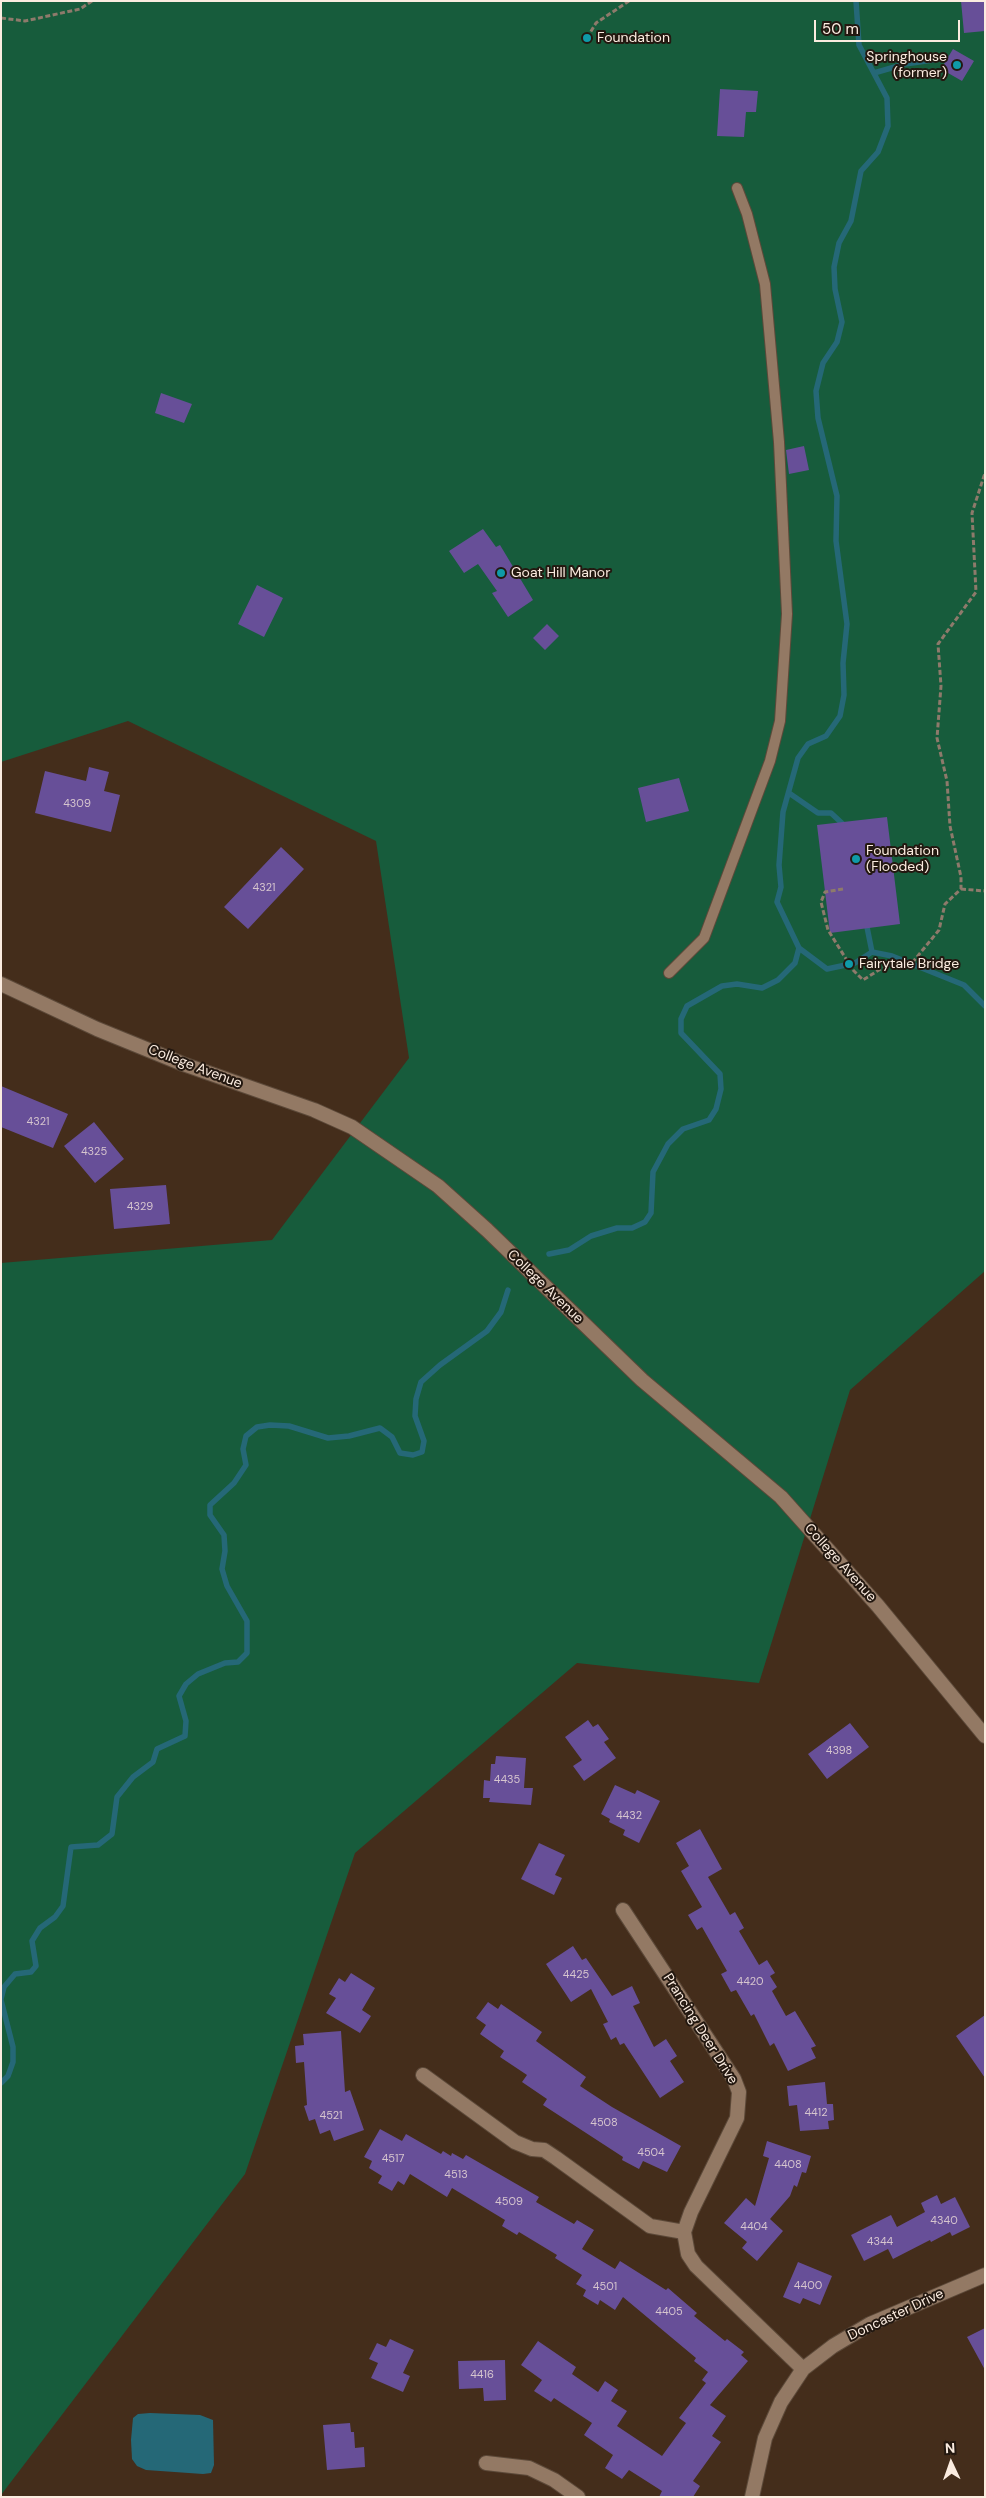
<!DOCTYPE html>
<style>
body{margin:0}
#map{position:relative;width:986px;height:2498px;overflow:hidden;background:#442d1b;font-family:"DM Sans",sans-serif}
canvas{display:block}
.frame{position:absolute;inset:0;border:2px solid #fbece0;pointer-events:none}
.north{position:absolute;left:926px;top:2438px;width:50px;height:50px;-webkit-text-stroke:4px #231810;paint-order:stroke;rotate:357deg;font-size:14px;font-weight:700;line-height:20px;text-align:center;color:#fbece0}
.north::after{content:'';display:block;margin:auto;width:18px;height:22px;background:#fbece0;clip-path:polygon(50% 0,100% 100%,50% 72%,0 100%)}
.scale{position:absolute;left:814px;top:20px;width:146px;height:22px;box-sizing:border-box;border:2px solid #fbece0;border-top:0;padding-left:6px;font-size:15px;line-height:18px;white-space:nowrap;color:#fbece0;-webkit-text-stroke:4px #231810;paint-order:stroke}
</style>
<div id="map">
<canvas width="986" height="2498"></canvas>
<div class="frame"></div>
<div class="north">N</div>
<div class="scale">50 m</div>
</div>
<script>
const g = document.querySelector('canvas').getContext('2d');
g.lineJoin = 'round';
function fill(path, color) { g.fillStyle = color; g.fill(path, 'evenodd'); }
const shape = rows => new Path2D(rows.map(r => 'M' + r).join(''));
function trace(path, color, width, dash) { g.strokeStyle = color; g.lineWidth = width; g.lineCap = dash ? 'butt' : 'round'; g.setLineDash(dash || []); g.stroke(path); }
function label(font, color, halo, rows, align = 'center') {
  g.font = font + ' "DM Sans",sans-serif'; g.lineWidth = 4; g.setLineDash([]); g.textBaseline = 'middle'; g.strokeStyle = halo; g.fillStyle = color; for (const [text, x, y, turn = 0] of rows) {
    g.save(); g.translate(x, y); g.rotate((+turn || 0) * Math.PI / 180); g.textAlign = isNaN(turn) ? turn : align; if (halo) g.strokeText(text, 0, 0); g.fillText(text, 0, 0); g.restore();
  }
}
fill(shape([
 [1,1,985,1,985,1271,850,1390,759,1683,577,1663,355,1853,245,2174,1,2495,1,1263,272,1240,409,1058,376,841,128,721,1,762]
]), '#175c3c');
fill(shape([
 [150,2413,200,2415,213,2420,214,2465,211,2473,203,2474,146,2470,137,2466,132,2459,131,2440,133,2418,138,2414]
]), '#256877');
trace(shape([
 [874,73,905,64,947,58,951,63],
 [789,793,818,813,831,813,845,826],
 [866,922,872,952],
 [799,948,827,969,855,963,872,952,892,956,964,985,985,1006],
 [549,1254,569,1250,591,1236,617,1228,632,1228,645,1222,651,1213,653,1172,668,1144,683,1129,709,1120,716,1109,721,1089,720,1074,681,1033,681,1019,687,1006,722,986,737,984,762,988,778,980,795,963,799,948,777,902,781,887,779,865,783,812,798,758,808,744,826,736,840,716,844,695,843,663,847,624,836,541,837,496,818,418,816,391,823,363,837,342,842,322,835,289,834,267,839,243,851,221,861,171,878,152,888,126,887,98,859,45,856,1],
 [1,1999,4,1987,15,1974,31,1972,36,1966,32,1941,40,1928,55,1917,63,1906,71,1847,98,1845,112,1834,117,1797,133,1777,153,1762,157,1749,185,1736,186,1721,179,1696,186,1684,198,1674,225,1663,238,1662,247,1653,247,1621,227,1586,222,1569,225,1551,224,1535,210,1515,210,1505,234,1483,246,1465,243,1449,246,1436,257,1427,270,1425,289,1426,328,1438,349,1436,380,1428,392,1437,400,1453,413,1455,422,1452,424,1441,415,1416,416,1399,421,1382,440,1365,487,1331,501,1312,508,1290],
 [1,2000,13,2047,13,2062,8,2076,1,2083]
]), '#256877', 5.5);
fill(shape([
 [961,1,985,1,985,31,964,33],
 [953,49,974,61,962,81,941,69],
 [720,89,758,91,756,112,746,112,744,137,717,136],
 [161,393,192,404,184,423,155,413],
 [804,446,809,470,789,474,786,450],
 [483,529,496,547,500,545,533,600,508,617,492,593,497,591,478,564,464,573,449,551],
 [257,585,283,598,264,637,238,624],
 [547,624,559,636,545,650,533,638],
 [89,767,109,772,104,791,120,795,111,832,35,813,45,771,86,781],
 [679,778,689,811,646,822,638,788],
 [887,817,900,924,830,933,817,825],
 [281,847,304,869,248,929,224,907],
 [1,1086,68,1114,53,1148,1,1127],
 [94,1122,124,1159,95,1183,64,1146],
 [166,1185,170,1224,114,1229,110,1189],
 [588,1720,593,1727,598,1724,609,1739,604,1742,616,1758,584,1781,573,1766,582,1760,565,1737],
 [850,1723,869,1747,827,1779,808,1754],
 [496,1756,526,1758,524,1788,533,1788,531,1805,489,1802,490,1798,483,1798,484,1780,490,1781,491,1764,495,1764],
 [615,1785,635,1794,637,1790,660,1801,639,1843,623,1835,625,1830,609,1822,610,1819,601,1814],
 [700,1829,722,1869,708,1877,730,1915,735,1912,744,1928,739,1931,759,1965,767,1960,775,1973,770,1976,777,1987,772,1991,786,2016,795,2011,816,2046,811,2048,816,2058,788,2071,774,2043,770,2046,754,2014,751,2016,736,1990,731,1992,721,1974,727,1971,702,1927,697,1930,688,1915,702,1907,681,1871,689,1866,676,1843],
 [539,1843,565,1855,555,1875,562,1878,554,1895,521,1879],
 [573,1946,582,1960,586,1958,612,1996,632,1986,640,2003,633,2006,654,2047,666,2039,677,2056,670,2061,684,2082,660,2098,624,2043,620,2045,616,2037,611,2040,603,2024,608,2022,591,1989,571,2002,546,1964],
 [351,1973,375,1988,362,2010,371,2016,360,2033,326,2013,336,1998,329,1994,339,1978,345,1982],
 [488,2002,498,2009,501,2004,542,2032,536,2041,586,2077,580,2086,612,2107,681,2146,667,2172,643,2161,639,2169,622,2160,623,2157,543,2105,547,2099,522,2082,527,2075,500,2057,504,2051,480,2034,486,2025,476,2018],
 [985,2015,985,2078,956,2036],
 [341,2031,345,2092,350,2090,364,2130,334,2141,330,2130,320,2134,315,2119,309,2121,304,2106,307,2105,304,2062,296,2063,295,2046,304,2045,303,2034],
 [825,2082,827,2104,833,2104,834,2120,828,2121,829,2129,800,2131,797,2105,789,2106,787,2086],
 [380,2129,402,2141,406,2134,441,2154,443,2151,451,2156,452,2153,463,2159,466,2155,539,2197,536,2202,574,2224,577,2220,594,2230,582,2249,615,2269,620,2261,666,2290,668,2288,697,2313,694,2316,725,2341,727,2339,744,2352,741,2355,748,2361,710,2405,726,2416,712,2436,721,2442,693,2481,700,2486,693,2497,659,2497,662,2491,629,2470,622,2479,605,2468,613,2455,584,2435,592,2423,554,2398,551,2402,534,2391,542,2380,521,2365,538,2341,576,2367,572,2374,598,2392,605,2381,618,2390,611,2401,627,2411,617,2426,662,2456,686,2423,679,2418,706,2383,702,2380,708,2372,694,2361,696,2358,623,2297,615,2310,600,2300,598,2305,583,2296,586,2290,576,2284,582,2275,555,2258,557,2255,519,2232,517,2235,502,2226,505,2220,452,2188,447,2197,410,2174,404,2185,398,2181,392,2191,378,2183,382,2176,369,2168,372,2161,364,2157],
 [767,2141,811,2156,806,2173,802,2172,797,2187,794,2185,790,2196,770,2219,783,2231,757,2261,742,2248,747,2242,724,2223,746,2198,755,2206,769,2158,763,2156],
 [937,2195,941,2204,955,2197,970,2227,952,2236,950,2232,931,2242,930,2240,893,2259,888,2249,864,2261,851,2235,891,2215,897,2227,925,2212,921,2203],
 [798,2262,832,2276,820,2305,803,2298,800,2304,783,2297],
 [985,2328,985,2370,967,2337],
 [390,2339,414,2350,403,2373,410,2376,403,2392,371,2378,378,2363,369,2359,377,2343,386,2347],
 [505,2360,506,2400,484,2401,483,2388,459,2389,458,2361],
 [350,2423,351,2432,354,2432,355,2448,364,2447,365,2467,327,2470,323,2425]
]), '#674f98');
const service = shape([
 [669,973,704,938,770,761,780,721,787,614,779,442,765,284,747,214,737,188]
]);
const minor = shape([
 [623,1910,734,2079,739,2092,737,2118,691,2212,684,2232,688,2254,696,2266,803,2369],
 [423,2075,515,2142,532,2149,544,2150,556,2158,650,2226,684,2232],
 [486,2463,529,2468,554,2480,578,2497],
 [752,2497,765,2438,781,2402,803,2369,833,2346,870,2324,985,2275]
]);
const tertiary = shape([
 [1,984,97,1029,183,1064,314,1110,352,1127,438,1186,487,1230,642,1380,781,1497,878,1606,985,1736]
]);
trace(service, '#5c4939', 12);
trace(minor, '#5c4939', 16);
trace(tertiary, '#5c4939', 16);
trace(shape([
 [1,18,25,21,80,9,92,1],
 [587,38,596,23,629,1],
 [843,889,825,892,821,902,828,930,853,970,863,980,882,968,912,963,939,930,945,904,961,889,961,877,950,826,947,781,937,738,941,686,938,644,976,592,972,513,985,473],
 [961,889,985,891]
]), '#8e7a6b', 3, [5, 2.5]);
trace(service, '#937964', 10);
trace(minor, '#937964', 14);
trace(tertiary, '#937964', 14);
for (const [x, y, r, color] of [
 [587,38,5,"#0f9aa8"],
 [957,65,5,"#0f9aa8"],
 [501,573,5,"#0f9aa8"],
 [856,859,5,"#0f9aa8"],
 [849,964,5,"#0f9aa8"]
]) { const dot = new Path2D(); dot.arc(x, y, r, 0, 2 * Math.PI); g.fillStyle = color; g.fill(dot); trace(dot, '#231810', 2); }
label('11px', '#d6c5ce', null, [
 ["4309",77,804],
 ["4321",264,888],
 ["4321",38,1122],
 ["4325",94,1152],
 ["4329",140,1207],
 ["4398",839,1751],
 ["4435",507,1780],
 ["4432",629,1816],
 ["4425",576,1975],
 ["4420",750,1982],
 ["4412",816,2113],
 ["4521",331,2116],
 ["4508",604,2123],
 ["4504",651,2153],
 ["4517",393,2159],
 ["4408",788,2165],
 ["4513",456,2175],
 ["4509",509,2202],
 ["4340",944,2221],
 ["4404",754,2227],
 ["4344",880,2242],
 ["4400",808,2286],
 ["4501",605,2287],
 ["4405",669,2312],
 ["4416",482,2375]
]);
label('14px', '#fbece0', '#231810', [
 ["Foundation",597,38],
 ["Springhouse",947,57,"right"],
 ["(former)",947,73,"right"],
 ["Goat Hill Manor",511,573],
 ["Foundation",866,851],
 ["(Flooded)",866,867],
 ["Fairytale Bridge",859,964]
], 'left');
label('14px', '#fbece0', '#231810', [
 ["College Avenue",195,1067,21],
 ["College Avenue",545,1287,44],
 ["College Avenue",840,1563,48],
 ["Prancing Deer Drive",700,2029,58],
 ["Doncaster Drive",896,2315,-25]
]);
</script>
